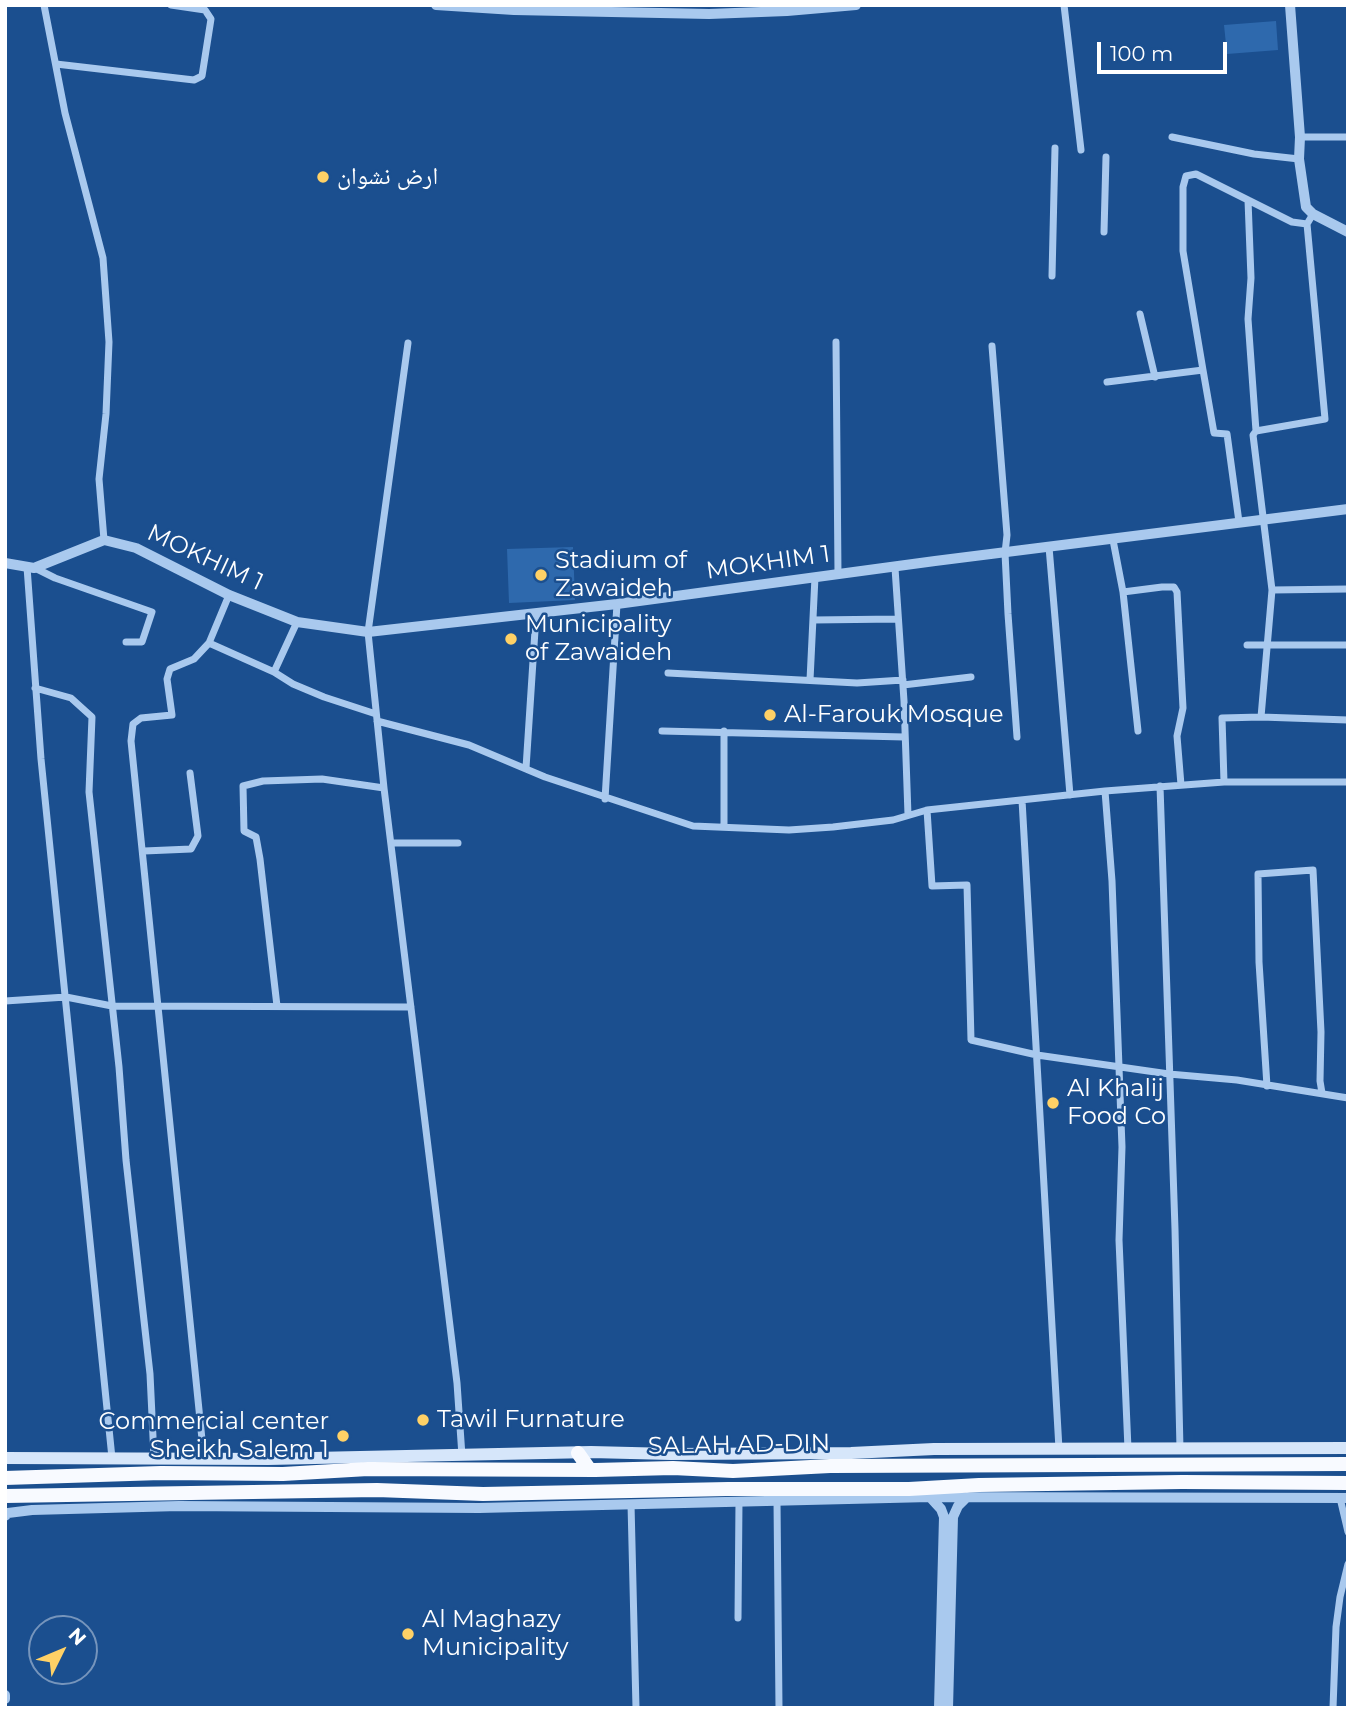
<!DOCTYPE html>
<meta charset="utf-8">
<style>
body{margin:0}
#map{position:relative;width:1353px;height:1713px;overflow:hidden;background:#1b4f8f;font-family:Montserrat,sans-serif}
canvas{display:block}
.frame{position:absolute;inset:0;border:7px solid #fff;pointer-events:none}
.north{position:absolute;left:28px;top:1615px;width:70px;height:70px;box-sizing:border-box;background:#1b4f8f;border:2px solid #7695bc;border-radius:50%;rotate:47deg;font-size:19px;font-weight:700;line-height:28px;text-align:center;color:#fff}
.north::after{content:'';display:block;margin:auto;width:24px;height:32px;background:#ffd166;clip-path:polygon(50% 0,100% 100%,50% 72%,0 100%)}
.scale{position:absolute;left:1097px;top:42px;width:130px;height:32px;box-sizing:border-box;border:4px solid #fff;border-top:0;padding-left:9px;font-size:21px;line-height:24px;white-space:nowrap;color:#fff;-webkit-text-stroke:5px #1b4f8f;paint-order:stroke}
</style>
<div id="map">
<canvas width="1353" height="1713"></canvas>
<div class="frame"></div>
<div class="north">N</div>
<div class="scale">100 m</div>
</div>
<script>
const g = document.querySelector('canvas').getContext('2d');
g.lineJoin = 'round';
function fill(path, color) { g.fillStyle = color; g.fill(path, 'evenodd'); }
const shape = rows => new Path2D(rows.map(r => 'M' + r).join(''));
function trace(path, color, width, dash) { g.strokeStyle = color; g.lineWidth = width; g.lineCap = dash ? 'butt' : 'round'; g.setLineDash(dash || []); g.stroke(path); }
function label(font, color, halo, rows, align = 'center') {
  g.font = font + ' Montserrat,"Noto Naskh Arabic",sans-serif'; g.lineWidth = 5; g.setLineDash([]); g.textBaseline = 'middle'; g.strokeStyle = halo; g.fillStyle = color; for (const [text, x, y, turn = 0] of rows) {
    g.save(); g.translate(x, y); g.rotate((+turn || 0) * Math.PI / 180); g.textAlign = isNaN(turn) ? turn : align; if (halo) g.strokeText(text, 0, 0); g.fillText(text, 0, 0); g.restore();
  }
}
fill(shape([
 [1276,21,1278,50,1227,54,1224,25],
 [573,547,575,600,509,603,507,549]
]), '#2e69ad');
trace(shape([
 [44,5,65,113,103,258,109,342,106,414,99,479,104,540],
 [1064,5,1081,150],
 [56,64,194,80,202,76,211,19,205,10,171,5],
 [1172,137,1254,154,1299,159],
 [1300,137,1348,137],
 [1104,232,1106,157],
 [1052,276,1055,148],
 [1140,314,1155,377],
 [836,342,838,574],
 [408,343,368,632,384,788,457,1383,462,1456],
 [992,346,1007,535,1005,553,1008,614,1017,737],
 [1107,382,1203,370],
 [1256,431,1325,419,1307,224],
 [1239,522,1227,434,1214,433,1203,370,1183,251,1183,187,1186,176,1196,174,1292,222,1307,224,1313,214],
 [1113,540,1123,592,1138,731],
 [1049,547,1070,795],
 [27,567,41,759,112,1458],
 [35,568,55,578,152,612,142,642,126,642],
 [895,568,904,701,908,815],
 [1272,590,1348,589],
 [1123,592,1162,587,1174,587,1177,592,1183,708,1177,736,1181,785],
 [813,620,897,619],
 [209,643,274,672,297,622],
 [1247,645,1348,645],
 [274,672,293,684,324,697,376,714],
 [668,673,857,683,903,680],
 [810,680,815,577],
 [903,685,971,677],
 [35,688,71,698,92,717,89,792,119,1067,126,1160,150,1374,154,1458],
 [1261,717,1348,720],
 [377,721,469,745,545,777,693,826,789,830,833,827,893,820,927,810,1105,791,1224,782,1222,718,1261,717,1272,590,1253,435,1256,431,1248,319,1251,278,1248,200],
 [662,731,904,737],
 [526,768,536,615],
 [1224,782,1348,782],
 [1160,786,1175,1229,1180,1449],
 [1105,791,1112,881,1122,1147,1119,1240,1128,1449],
 [605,799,617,604],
 [1022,800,1059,1449],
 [927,810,932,886,967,885,971,1040,1037,1055,1169,1074,1237,1080,1348,1098],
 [724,827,724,731],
 [391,843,458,843],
 [144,851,191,849,198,836,190,773],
 [5,1001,66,997,112,1006,411,1007],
 [277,1006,260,859,256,837,244,831,243,786,263,781,322,779,384,788],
 [1267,1086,1259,962,1258,874,1313,870,1321,1032,1320,1081,1322,1093],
 [204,1459,131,741,133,724,141,718,172,715,167,679,170,669,194,659,209,643,229,595],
 [1340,1498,1348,1532],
 [777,1501,779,1708],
 [631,1504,636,1708],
 [738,1618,739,1501],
 [1333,1708,1336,1627,1340,1597,1348,1564]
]), '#a9c9ee', 7);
trace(shape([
 [436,5,514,10,709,14,787,11,856,5],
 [1290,5,1300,137,1299,159,1306,207,1313,214,1348,232],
 [5,563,34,568,104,540,136,548,229,595,297,622,368,632,617,604,935,561,1348,509],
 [930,1497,941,1509,944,1517,939,1708],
 [5,1516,8,1513,32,1510,179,1506,479,1508,930,1497,1348,1498],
 [5,1695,5,1699],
 [948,1708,953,1517,958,1506,967,1497]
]), '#a9c9ee', 10);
trace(shape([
 [5,1458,268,1459,591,1452,671,1454,851,1453,934,1449,1348,1448]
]), '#d6e6fa', 12);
trace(shape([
 [578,1453,590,1470],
 [5,1478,161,1473,283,1474,368,1469,595,1470,673,1468,733,1471,830,1466,1348,1464],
 [5,1496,377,1490,483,1494,728,1489,909,1489,979,1485,1182,1482,1348,1483]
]), '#f8faff', 14);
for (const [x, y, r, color] of [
 [323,177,7,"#ffd166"],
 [541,575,7,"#ffd166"],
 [511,639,7,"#ffd166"],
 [770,715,7,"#ffd166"],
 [1053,1103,7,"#ffd166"],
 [423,1420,7,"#ffd166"],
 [343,1436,7,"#ffd166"],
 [408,1634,7,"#ffd166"]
]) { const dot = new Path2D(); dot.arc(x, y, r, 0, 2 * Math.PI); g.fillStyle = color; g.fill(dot); trace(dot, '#1b4f8f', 2.5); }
label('24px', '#fff', '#1b4f8f', [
 ["ارض نشوان",337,177],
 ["Stadium of",555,561],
 ["Zawaideh",555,589],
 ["Municipality",525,625],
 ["of Zawaideh",525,653],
 ["Al-Farouk Mosque",784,715],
 ["Al Khalij",1067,1089],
 ["Food Co",1067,1117],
 ["Tawil Furnature",437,1420],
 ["Commercial center",329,1422,"right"],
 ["Sheikh Salem 1",329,1450,"right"],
 ["Al Maghazy",422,1620],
 ["Municipality",422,1648]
], 'left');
label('24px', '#fff', '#1b4f8f', [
 ["MOKHIM 1",205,558,25],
 ["MOKHIM 1",768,563,-8],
 ["SALAH AD-DIN",739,1445,-1]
]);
</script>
